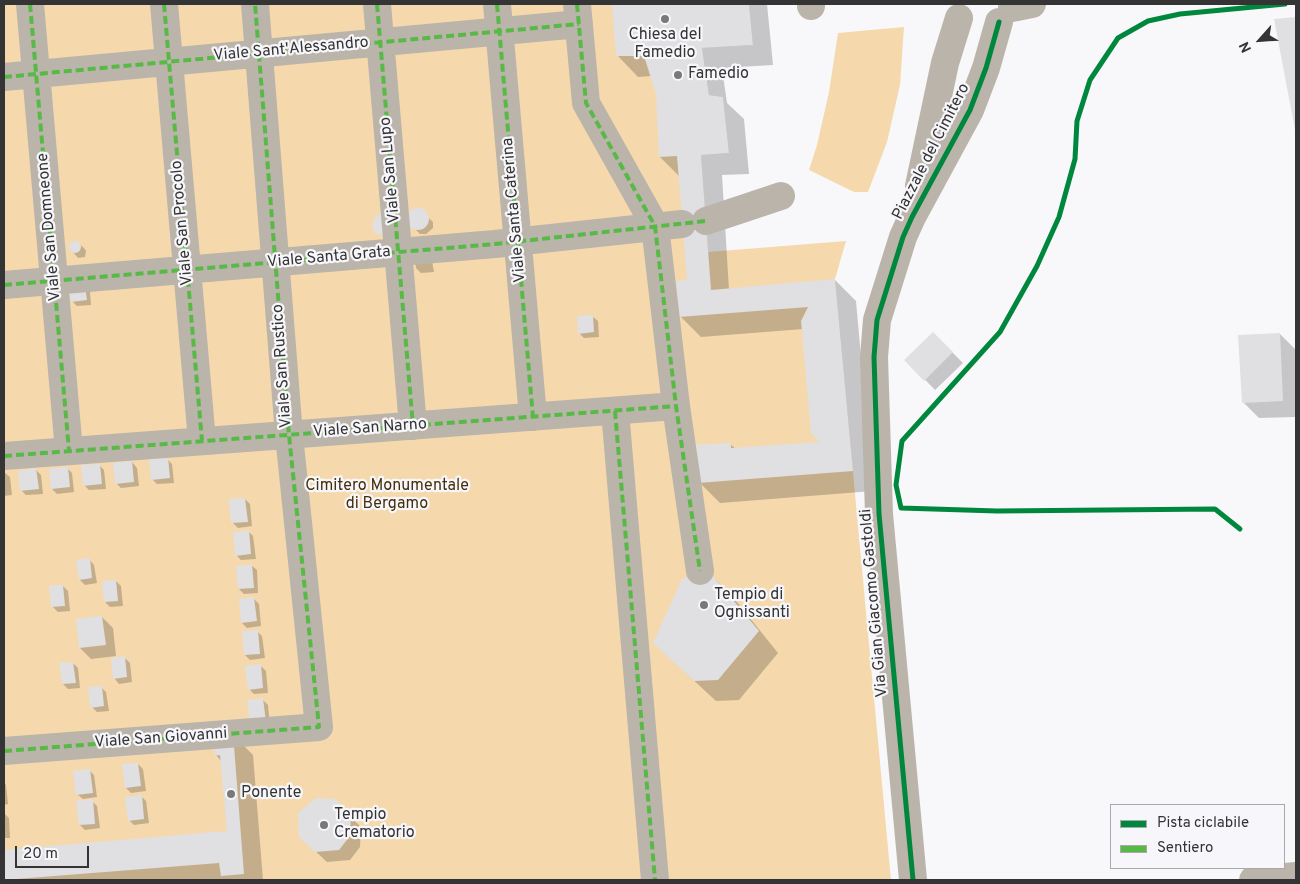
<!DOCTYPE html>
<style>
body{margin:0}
#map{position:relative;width:1300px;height:884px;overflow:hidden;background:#f8f8fa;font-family:Overpass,sans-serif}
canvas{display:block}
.frame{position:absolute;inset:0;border:5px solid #343435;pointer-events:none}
.legend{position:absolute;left:1110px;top:804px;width:175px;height:65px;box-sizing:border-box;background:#f7f7fb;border:1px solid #a9a9ac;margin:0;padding:6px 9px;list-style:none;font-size:15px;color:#343435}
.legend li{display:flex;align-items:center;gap:10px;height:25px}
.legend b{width:25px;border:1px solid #a9a9ac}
.north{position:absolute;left:1235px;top:15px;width:50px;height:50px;-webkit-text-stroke:4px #f7f7fb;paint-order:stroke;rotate:244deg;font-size:14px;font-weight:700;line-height:20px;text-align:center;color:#343435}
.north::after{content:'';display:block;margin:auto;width:18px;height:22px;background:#343435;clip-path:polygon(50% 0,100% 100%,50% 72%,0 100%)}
.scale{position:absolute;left:15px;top:846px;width:74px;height:22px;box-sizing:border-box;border:2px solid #343435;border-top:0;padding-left:6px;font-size:15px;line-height:18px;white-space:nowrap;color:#343435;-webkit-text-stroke:4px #f7f7fb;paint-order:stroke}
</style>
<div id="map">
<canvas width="1300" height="884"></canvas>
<div class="frame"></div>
<ul class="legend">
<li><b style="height:6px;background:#00873e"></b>Pista ciclabile</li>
<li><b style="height:6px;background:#58b947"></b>Sentiero</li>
</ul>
<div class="north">N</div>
<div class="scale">20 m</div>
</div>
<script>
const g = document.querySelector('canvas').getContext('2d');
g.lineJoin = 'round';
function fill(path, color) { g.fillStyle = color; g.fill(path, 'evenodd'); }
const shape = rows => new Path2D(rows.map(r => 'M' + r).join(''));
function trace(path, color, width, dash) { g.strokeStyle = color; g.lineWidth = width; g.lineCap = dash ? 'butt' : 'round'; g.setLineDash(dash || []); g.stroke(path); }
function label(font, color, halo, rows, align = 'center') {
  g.font = font + ' Overpass,sans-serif'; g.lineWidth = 4.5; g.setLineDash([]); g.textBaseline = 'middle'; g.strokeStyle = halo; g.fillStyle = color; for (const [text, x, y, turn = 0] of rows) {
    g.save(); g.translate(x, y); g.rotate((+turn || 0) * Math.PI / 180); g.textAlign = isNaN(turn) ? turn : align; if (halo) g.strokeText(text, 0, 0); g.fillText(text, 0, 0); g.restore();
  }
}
fill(shape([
 [4,4,749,4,753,45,702,48,709,95,723,97,729,153,701,155,708,252,846,241,835,279,891,880,4,880],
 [904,27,900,85,887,142,868,192,854,192,809,170,817,145,829,92,838,33]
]), '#f5d9ad');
fill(shape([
 [614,4,767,4,773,65,722,68,727,103,744,119,749,174,722,175,729,290,835,280,856,301,873,491,720,503,699,482,730,444,736,449,822,443,803,329,701,337,680,316,688,282,680,177,660,157,658,94,652,76,638,77,618,56],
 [1296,19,1296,128,1275,20],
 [414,210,420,210,433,222,433,228,426,234,420,234,410,224,409,214],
 [73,243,78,243,84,248,86,251,85,257,78,258,73,252,70,248],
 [415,257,432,261,434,272,421,273,416,268],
 [85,287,90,292,91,305,77,306,72,301],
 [592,316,598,321,599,337,584,338,579,333],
 [933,333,963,363,935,390,906,360],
 [1280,334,1296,350,1296,417,1259,418,1243,402],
 [167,459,172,464,174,483,157,484,152,479],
 [132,462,137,468,139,486,121,488,116,483],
 [99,465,104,470,106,489,89,490,84,485],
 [67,468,72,473,74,492,57,494,52,489],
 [36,470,41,475,43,494,26,495,21,490],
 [4,472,10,477,12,495,4,496],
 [245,499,250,504,252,526,238,528,233,523],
 [248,531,253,536,256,559,241,560,236,555],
 [89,559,94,565,97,583,85,585,80,580],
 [251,565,257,570,258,593,244,594,239,589],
 [712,576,733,597,778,653,739,700,716,701,675,663],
 [116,581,121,586,123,606,110,607,105,602],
 [63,586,68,591,70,611,58,612,53,607],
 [254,599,259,604,261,626,247,628,242,623],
 [102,617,113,628,116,656,91,659,80,648],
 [257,631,262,636,265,658,250,660,245,655],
 [125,658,130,663,132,682,119,684,114,678],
 [73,663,78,668,80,688,68,689,63,684],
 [261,666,266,671,268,693,254,694,249,689],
 [101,687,106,692,109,711,97,712,92,707],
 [263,700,268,705,270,727,251,723],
 [232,734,253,755,263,880,4,880,4,851,228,833,222,762,216,755],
 [138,764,143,769,146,791,131,793,126,788],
 [89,770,94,775,97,797,83,799,77,794],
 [4,782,6,785,8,804,4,805],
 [141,796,146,801,149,823,134,825,129,820],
 [92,801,97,806,100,828,85,830,80,825],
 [334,801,361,827,360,847,350,860,327,862,312,848],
 [4,813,9,818,10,838,4,838]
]), '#0003');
fill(shape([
 [612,4,749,4,753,45,702,48,709,95,723,97,729,153,701,155,711,290,835,279,853,471,698,483,695,445,731,443,731,448,819,442,811,433,801,321,808,307,679,317,676,281,687,280,677,156,659,157,656,94,644,56,616,56],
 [1296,17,1296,130,1295,130,1274,19],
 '407 219a11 11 0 1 1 22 0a11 11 0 1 1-22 0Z',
 [381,213,385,235,382,235,375,233,372,227,375,217],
 '69 247a6 6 0 1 1 12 0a6 6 0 1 1-12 0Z',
 [85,286,87,300,71,302,69,287],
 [593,315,594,332,578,334,577,316],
 [933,332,953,352,924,381,904,360],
 [1280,333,1283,401,1242,403,1238,335],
 [168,457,170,478,151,480,149,459],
 [132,461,134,482,115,484,113,463],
 [100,464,102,484,83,486,81,465],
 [68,467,70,487,51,489,49,469],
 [36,468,39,489,20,491,18,471],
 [245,498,248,522,231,523,229,499],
 [249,530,251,554,235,556,233,532],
 [90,558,92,578,79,580,76,560],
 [252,564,254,588,238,589,236,566],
 [700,571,712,575,759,631,718,680,694,681,653,643,682,579],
 [116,580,118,601,104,602,102,581],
 [63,585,65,606,51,607,49,586],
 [254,597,257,621,241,623,239,599],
 [102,616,106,645,79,648,76,619],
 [258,630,260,654,244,655,242,631],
 [125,656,127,677,113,679,111,658],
 [73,662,76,683,62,684,59,663],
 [261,664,263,688,248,690,245,666],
 [102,686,104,706,90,708,88,687],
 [263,698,266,722,250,724,247,700],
 [233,733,244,874,221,876,219,863,4,880,4,850,227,831,220,755,215,756,213,735],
 [138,763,141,786,125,788,122,764],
 [90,769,93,793,76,795,73,771],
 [142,795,144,819,128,821,125,797],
 [316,798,335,799,351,815,350,836,339,850,315,852,299,837,298,813],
 [93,799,95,824,79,825,76,801]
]), '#e0dfe1');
trace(shape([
 [30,4,69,451],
 [164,4,202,441],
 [377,4,413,426],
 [497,4,533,417],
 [577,4,586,103,655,226,676,406,700,571],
 [811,4,811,6],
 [1012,8,1032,4],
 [4,77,579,24],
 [919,186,945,63,959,18],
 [706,221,781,196],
 [4,285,495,244,682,224],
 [615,411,655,880],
 [4,456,676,406],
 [4,751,319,727,289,435,255,4],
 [913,880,879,514,874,357,877,320,903,237,912,217,970,110,986,68,999,22],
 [1253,880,1296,876]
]), '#bbb4aa', 28);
trace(shape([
 [30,4,69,451],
 [164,4,202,441],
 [377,4,413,426],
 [497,4,533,417],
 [577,4,586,103,655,226,676,406,700,571],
 [4,77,579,24],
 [4,285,495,244,706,221],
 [615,411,655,880],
 [4,456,676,406],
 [4,751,319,727,289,435,255,4]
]), '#58b947', 4, [8, 4]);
trace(shape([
 [1240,529,1215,509,997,511,901,508,896,485,902,441,1000,332,1037,266,1059,217,1075,159,1077,121,1090,80,1118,38,1148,21,1180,14,1285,4],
 [913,880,879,514,874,357,877,320,903,237,912,217,970,110,986,68,999,22]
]), '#00873e', 5);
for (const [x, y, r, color] of [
 [665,19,5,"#79797a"],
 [678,75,5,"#79797a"],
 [704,605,5,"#79797a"],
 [231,794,5,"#79797a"],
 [324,825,5,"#79797a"]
]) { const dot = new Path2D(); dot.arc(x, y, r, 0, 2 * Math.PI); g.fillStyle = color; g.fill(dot); trace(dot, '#f7f7fb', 2); }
label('16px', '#343435', '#f7f7fb', [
 ["Chiesa del",665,36,"center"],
 ["Famedio",665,54,"center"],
 ["Famedio",688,75],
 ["Tempio di",714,596],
 ["Ognissanti",714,614],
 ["Ponente",241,794],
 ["Tempio",334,816],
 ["Crematorio",334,834]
], 'left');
label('16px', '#343435', '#f7f7fb', [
 ["Viale Sant'Alessandro",291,50,-5],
 ["Piazzale del Cimitero",932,152,-63],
 ["Viale San Lupo",391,170,-95],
 ["Viale Santa Caterina",515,210,-95],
 ["Viale San Procolo",183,223,-95],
 ["Viale San Domneone",50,227,-95],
 ["Viale Santa Grata",329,258,-5],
 ["Viale San Rustico",283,366,-94],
 ["Viale San Narno",370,429,-4],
 ["Via Gian Giacomo Gastoldi",875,603,-95],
 ["Viale San Giovanni",161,739,-4]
]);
label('16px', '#442f0a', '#f7f7fb', [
 ["Cimitero Monumentale",387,487],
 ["di Bergamo",387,505]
]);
</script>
